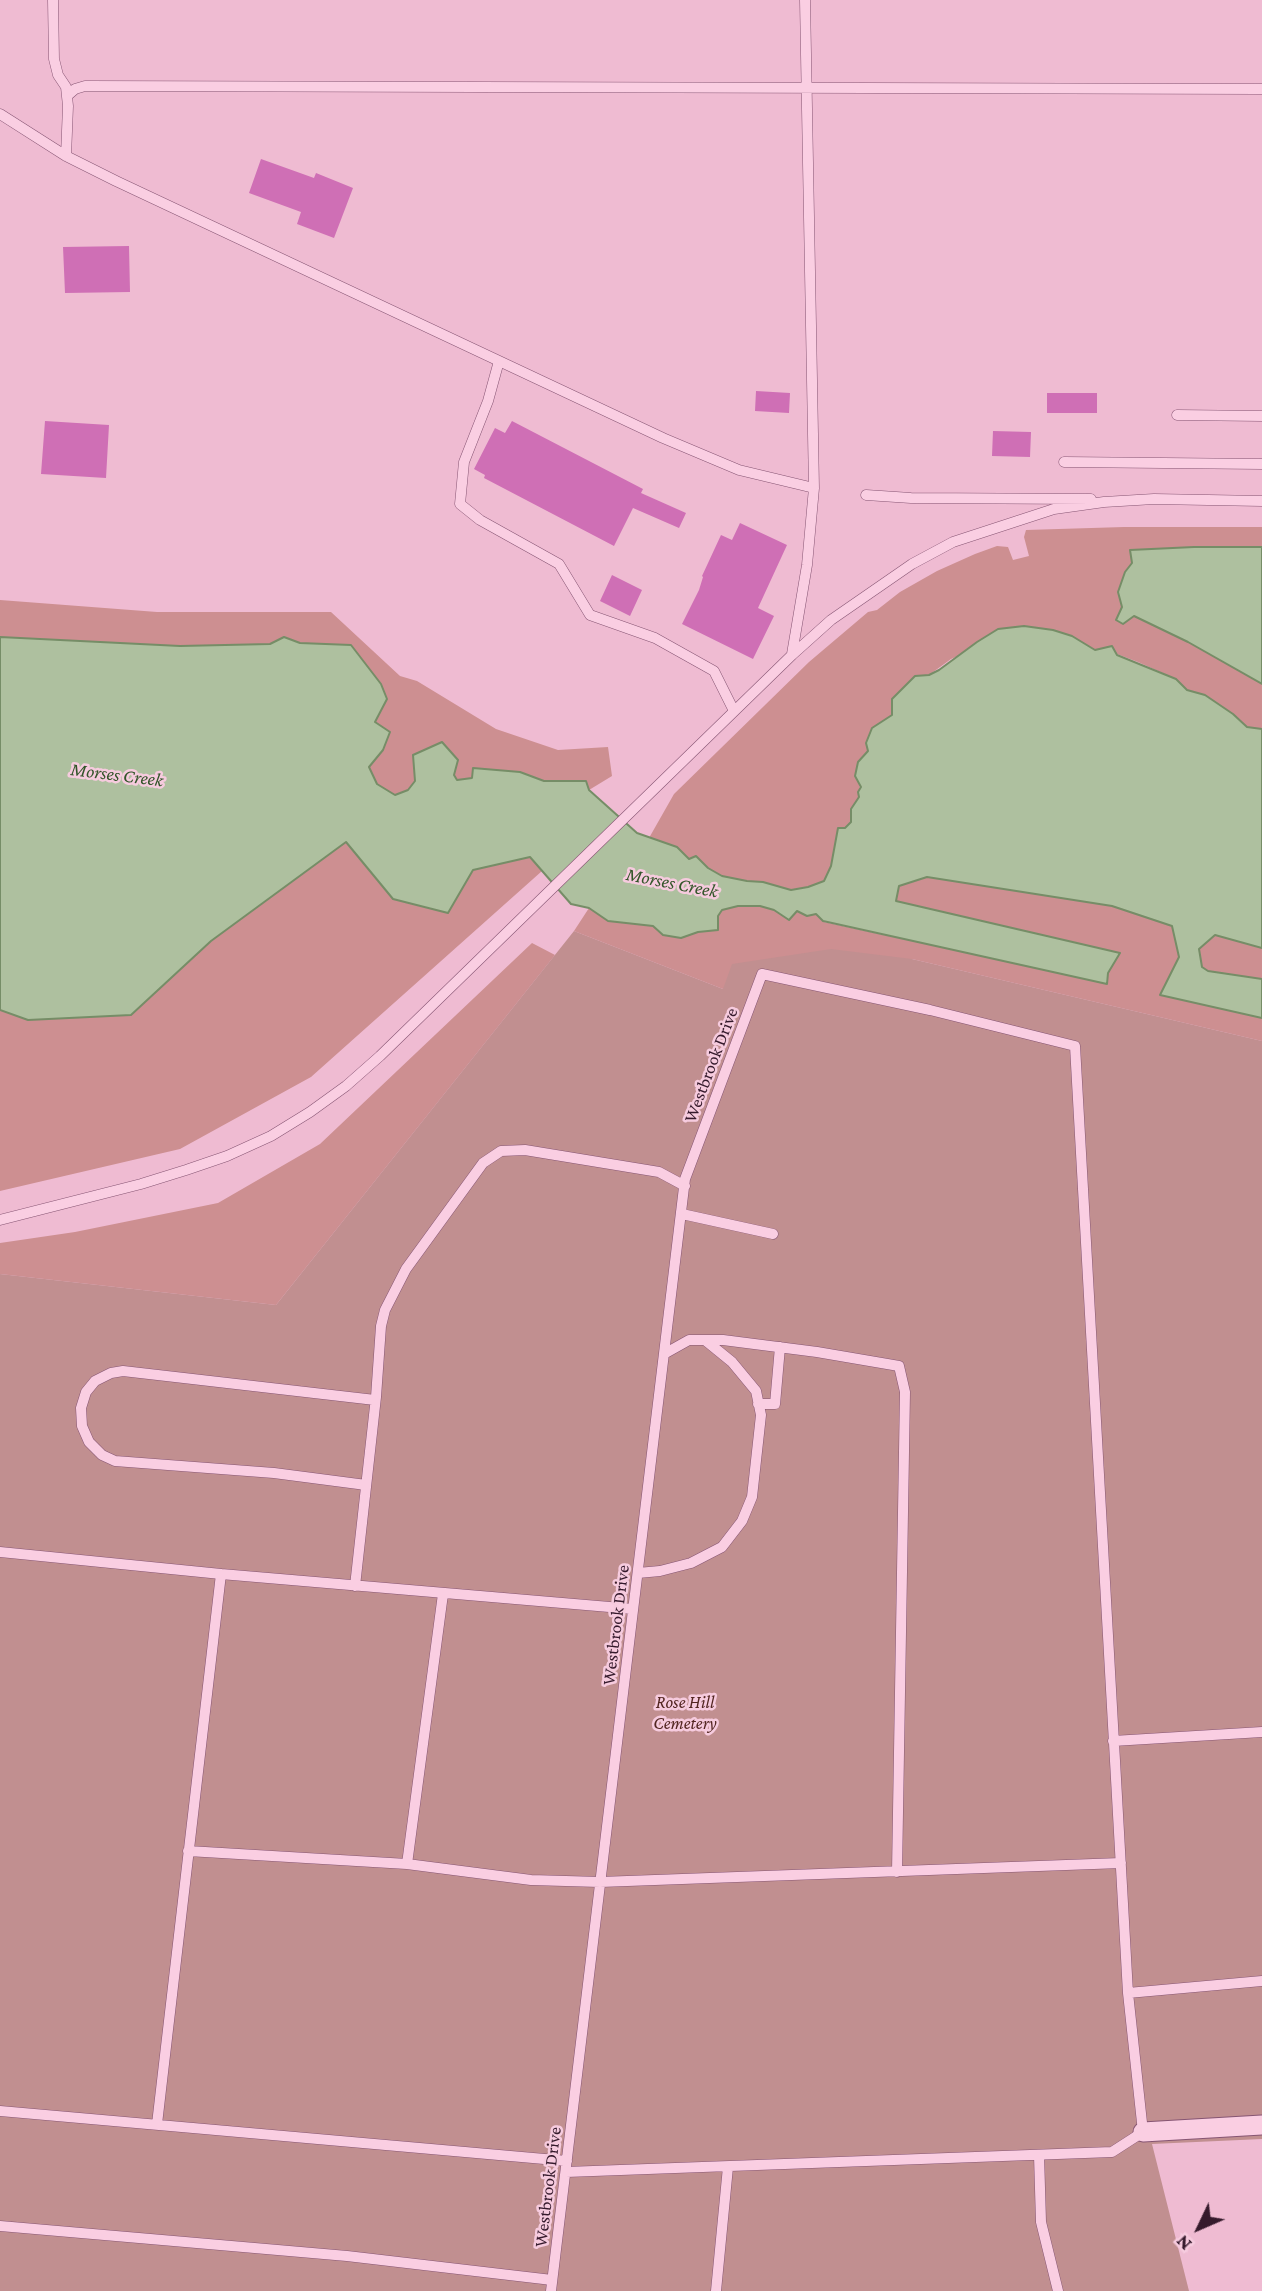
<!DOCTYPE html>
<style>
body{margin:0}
#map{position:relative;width:1262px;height:2291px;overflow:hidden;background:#efbbd2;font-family:"Crimson Pro",serif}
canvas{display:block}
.north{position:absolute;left:1164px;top:2193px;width:70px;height:70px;-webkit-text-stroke:5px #f6cbde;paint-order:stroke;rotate:226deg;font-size:19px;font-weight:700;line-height:28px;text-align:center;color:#351a2c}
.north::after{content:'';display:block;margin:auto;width:24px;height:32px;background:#351a2c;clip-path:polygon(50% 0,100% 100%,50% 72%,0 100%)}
</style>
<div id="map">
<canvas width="1262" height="2291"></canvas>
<div class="north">N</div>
</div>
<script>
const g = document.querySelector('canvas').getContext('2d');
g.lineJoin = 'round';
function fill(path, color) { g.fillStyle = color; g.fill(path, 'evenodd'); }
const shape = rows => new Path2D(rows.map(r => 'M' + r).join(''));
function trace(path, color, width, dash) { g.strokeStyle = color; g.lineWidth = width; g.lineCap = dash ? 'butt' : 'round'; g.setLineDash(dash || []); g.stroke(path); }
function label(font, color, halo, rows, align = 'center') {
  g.font = font + ' "Crimson Pro",serif'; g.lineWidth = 5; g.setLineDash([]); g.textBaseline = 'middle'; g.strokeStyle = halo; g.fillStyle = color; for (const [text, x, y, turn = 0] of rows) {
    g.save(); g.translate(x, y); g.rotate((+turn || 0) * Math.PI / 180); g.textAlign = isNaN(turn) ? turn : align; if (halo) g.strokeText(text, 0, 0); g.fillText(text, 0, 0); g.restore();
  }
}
fill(shape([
 [1124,527,1262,527,1262,547,1194,547,1132,563,1125,572,1122,607,1116,620,1123,624,1134,616,1188,642,1262,684,1262,729,1247,727,1233,714,1205,695,1187,690,1176,679,1138,662,1117,654,1095,650,1072,636,1053,630,1024,627,951,659,929,675,892,715,872,728,868,751,862,758,859,797,851,809,851,822,845,828,831,866,824,881,808,887,791,890,763,882,747,881,722,876,708,868,696,856,689,859,677,847,649,838,674,794,809,662,868,612,877,610,900,592,937,571,975,554,997,546,1008,547,1013,560,1029,556,1024,537,1026,530],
 [0,600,157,612,331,612,400,676,417,681,496,729,558,750,608,747,612,776,589,790,558,782,544,781,520,772,474,768,473,778,457,780,454,775,415,781,408,790,395,795,377,784,369,767,383,750,375,722,381,684,351,645,300,643,284,637,270,644,180,646,0,637],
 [346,842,393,899,473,870,530,857,542,871,311,1077,180,1149,0,1191,0,1010,28,1020,131,1015,211,941],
 [927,877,1112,906,1172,926,1179,957,1160,995,1262,1018,1262,1041,912,959,723,989,574,931,589,908,608,921,653,926,663,935,681,938,698,932,718,930,718,916,722,910,738,906,760,906,774,910,789,919,797,911,816,914,824,922,1107,983,1108,973,1120,953,896,902,899,886],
 [1215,935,1262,948,1262,979,1208,971,1202,967,1199,949],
 [532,943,555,955,276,1305,0,1274,0,1243,75,1232,218,1203,320,1144]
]), '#cd8f91');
fill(shape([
 [574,931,723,989,732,964,831,949,912,959,1262,1041,1262,2139,1152,2144,1189,2291,0,2291,0,1274,276,1305]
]), '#c18f90');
const water = shape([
 [1194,547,1262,547,1262,684,1188,642,1134,616,1123,624,1116,620,1122,607,1118,592,1125,572,1132,563,1130,550,1194,547],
 [1024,626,1053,630,1072,636,1095,650,1112,646,1117,655,1176,679,1187,690,1205,695,1233,714,1247,727,1262,729,1262,948,1215,935,1199,949,1202,967,1208,971,1262,979,1262,1018,1160,995,1179,957,1172,926,1112,906,927,877,899,886,896,901,1120,953,1108,973,1107,984,823,921,816,914,807,916,797,911,789,920,774,910,760,906,738,906,722,910,718,916,718,930,698,932,681,938,663,935,653,926,608,921,589,908,571,904,530,857,473,870,448,913,393,899,346,842,211,941,131,1015,28,1020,0,1010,0,637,180,646,270,644,284,637,300,643,351,645,381,684,387,699,375,722,390,732,383,750,369,767,377,784,395,795,408,790,415,781,413,755,442,742,458,760,454,775,457,780,472,778,473,768,520,772,544,781,586,781,589,790,637,833,677,847,689,859,696,856,708,868,722,876,747,881,763,882,791,890,808,887,824,881,831,866,838,828,845,828,851,822,851,809,859,797,858,792,861,787,855,776,858,762,868,751,866,743,872,728,892,715,892,699,915,676,929,675,939,670,977,642,998,629,1024,626]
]);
fill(water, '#aec09f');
trace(water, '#768d67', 2);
fill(shape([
 [261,159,314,178,316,173,353,188,334,238,297,224,301,212,249,193],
 [129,246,130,292,65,293,63,247],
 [756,391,790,393,789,413,755,411],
 [1047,393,1097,393,1097,413,1047,413],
 [45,421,109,425,106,478,41,474],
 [512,421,643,489,641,493,686,513,679,528,633,508,614,546,484,478,485,475,474,469,495,428,505,433],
 [993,431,1031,432,1030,457,992,456],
 [740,523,787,545,758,608,774,616,753,659,682,624,699,590,703,577,702,576,721,535,732,540],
 [612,575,642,590,630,616,600,601]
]), '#cf6fb5');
const service = shape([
 [53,0,54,59,58,75,66,87,68,106,66,156],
 [67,96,75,89,85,86,1262,89],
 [0,114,66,156,116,181,663,438,739,470,814,488],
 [499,361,488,401,464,462,460,504,480,520,559,564,590,615,655,638,714,671,734,711],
 [1177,415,1262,416],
 [1064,462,1262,464],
 [866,495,911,498,1091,499],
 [792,654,807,565,814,488,805,0],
 [682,1214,773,1234],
 [0,1220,141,1184,186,1170,227,1156,271,1136,310,1112,346,1086,380,1056,792,655,831,620,912,564,953,542,1054,509,1104,502,1154,499,1262,501],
 [664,1354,689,1340,723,1340,817,1352,899,1366,905,1392,897,1872],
 [758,1404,775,1404,780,1347],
 [366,1485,274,1473,115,1461,102,1455,89,1442,82,1426,81,1408,86,1392,95,1381,111,1373,123,1371,375,1400],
 [0,1552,221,1574,633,1609],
 [638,1573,660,1571,691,1563,722,1547,742,1521,752,1497,761,1415,756,1391,732,1362,705,1340],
 [355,1586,376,1397,381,1326,385,1310,406,1269,483,1163,501,1151,525,1150,659,1172,685,1186],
 [1113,1741,1262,1732],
 [188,1851,407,1864,531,1880,600,1882,1121,1863],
 [407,1864,443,1594],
 [1128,1993,1262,1981],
 [0,2111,567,2161],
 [157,2124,221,1574],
 [1039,2155,1041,2222,1058,2291],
 [0,2226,347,2256,552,2280],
 [551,2291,685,1179,762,974,930,1010,1075,1046,1128,1993,1143,2132,1112,2152,566,2172],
 [716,2291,728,2167]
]);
const minor = shape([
 [1143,2132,1262,2125]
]);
trace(service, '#865573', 11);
trace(minor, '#865573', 21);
trace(service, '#facee2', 10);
trace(minor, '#facee2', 19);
label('18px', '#351a2c', '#f6cbde', [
 ["Westbrook Drive",711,1065,-69],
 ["Westbrook Drive",616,1625,-83],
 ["Westbrook Drive",548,2187,-83]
]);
label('italic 18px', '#522520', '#f6cbde', [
 ["Rose Hill",685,1702],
 ["Cemetery",685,1723]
]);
label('italic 19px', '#325529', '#f6cbde', [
 ["Morses Creek",117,775,7],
 ["Morses Creek",672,883,11]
]);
</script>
